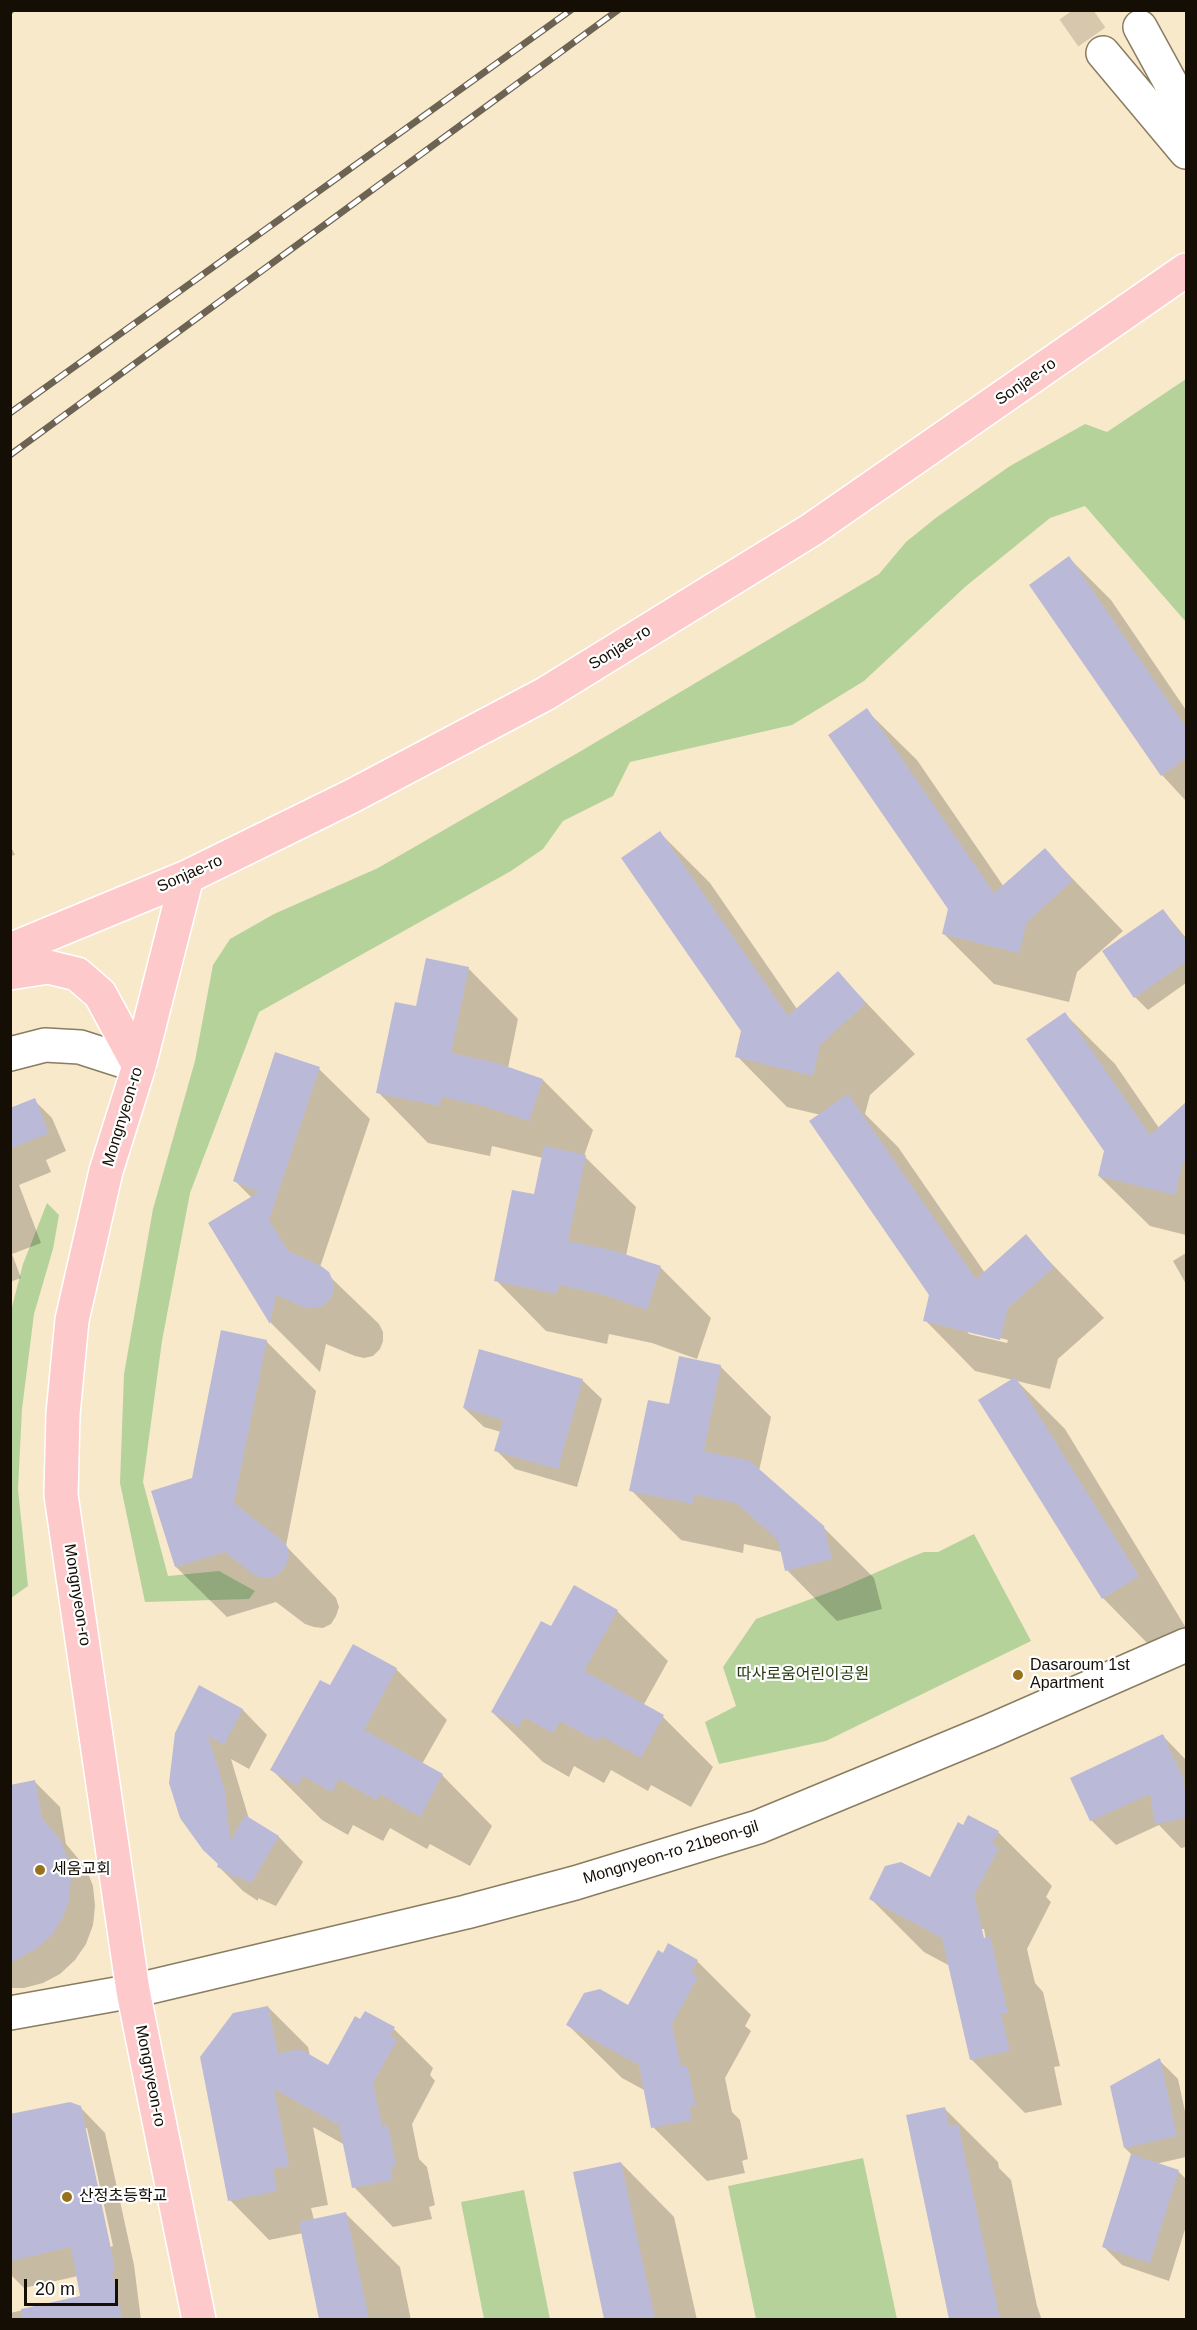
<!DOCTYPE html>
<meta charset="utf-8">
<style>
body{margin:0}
#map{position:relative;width:1197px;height:2330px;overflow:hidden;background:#f9e9cb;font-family:Arial,sans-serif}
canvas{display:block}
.frame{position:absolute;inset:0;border:12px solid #140e05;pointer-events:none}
.scale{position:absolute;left:24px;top:2279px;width:94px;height:27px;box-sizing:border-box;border:3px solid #140e05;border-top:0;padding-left:8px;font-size:18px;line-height:21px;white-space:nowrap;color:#140e05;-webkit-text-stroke:4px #fff;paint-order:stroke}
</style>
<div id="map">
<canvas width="1197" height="2330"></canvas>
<div class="frame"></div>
<div class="scale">20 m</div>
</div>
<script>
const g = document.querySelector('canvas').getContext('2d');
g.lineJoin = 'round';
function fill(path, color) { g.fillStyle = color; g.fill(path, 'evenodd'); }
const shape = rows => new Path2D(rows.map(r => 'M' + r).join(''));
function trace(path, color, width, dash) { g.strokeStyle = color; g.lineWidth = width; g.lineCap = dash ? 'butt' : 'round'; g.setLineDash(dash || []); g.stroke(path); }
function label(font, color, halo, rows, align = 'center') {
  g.font = font + ' Arial,"Noto Sans KR",sans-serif'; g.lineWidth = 4.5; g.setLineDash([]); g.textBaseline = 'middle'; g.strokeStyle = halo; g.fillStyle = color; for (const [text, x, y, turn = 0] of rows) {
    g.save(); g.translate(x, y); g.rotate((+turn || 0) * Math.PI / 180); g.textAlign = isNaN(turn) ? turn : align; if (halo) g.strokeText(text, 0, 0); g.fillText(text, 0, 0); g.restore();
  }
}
fill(shape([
 [1186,379,1186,622,1085,506,1050,518,965,587,864,681,792,725,630,762,613,796,563,821,543,849,511,871,259,1012,190,1193,162,1341,143,1482,168,1576,219,1571,255,1591,249,1599,145,1602,120,1483,124,1374,153,1209,195,1061,213,965,230,939,274,914,378,868,581,751,879,574,906,542,937,517,1010,466,1085,424,1107,432],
 [47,1203,59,1215,53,1249,34,1314,22,1409,18,1489,28,1586,11,1598,11,1311,23,1264],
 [974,1534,1031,1641,826,1741,719,1764,705,1722,736,1706,723,1667,756,1619,841,1588,909,1558,924,1552,938,1552],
 [863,2158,897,2319,756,2319,728,2186],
 [524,2190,550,2319,484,2319,461,2202]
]), '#b5d29b');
fill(shape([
 [1069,558,1111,600,1186,710,1186,801,1162,775],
 [866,710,917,760,1004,887,1045,850,1123,931,1077,972,1069,1002,994,984,944,934,950,908],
 [660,833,710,883,797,1009,838,973,915,1054,870,1095,865,1114,898,1147,985,1273,1026,1237,1104,1318,1058,1359,1050,1389,1017,1381,1065,1429,1186,1628,1153,1649,1103,1598,1013,1380,975,1371,925,1320,931,1295,821,1115,787,1107,737,1056,743,1031],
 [965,1329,1008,1340,1007,1343,969,1334],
 [10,845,15,855,10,856],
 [1163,910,1186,938,1186,983,1148,1010,1135,997,1104,952],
 [468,968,518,1019,508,1068,543,1080,593,1130,584,1156,636,1207,626,1256,661,1268,711,1318,697,1359,652,1343,609,1334,607,1344,546,1331,496,1280,535,1196,543,1158,492,1146,490,1156,428,1143,378,1092,417,1008],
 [1065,1014,1115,1064,1159,1128,1186,1104,1186,1235,1150,1226,1099,1176,1105,1151],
 [319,1069,370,1119,320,1267,379,1324,383,1332,383,1341,380,1349,373,1356,364,1358,355,1356,326,1344,320,1372,271,1323,210,1224,252,1198,234,1180],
 [34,1100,52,1118,66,1151,46,1160,51,1172,19,1185,41,1243,12,1254,21,1278,10,1282,10,1109],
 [1186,1253,1186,1284,1173,1261],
 [266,1341,316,1391,286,1546,336,1598,339,1607,336,1616,331,1624,323,1628,314,1627,305,1624,276,1602,227,1617,176,1567,153,1492,193,1479],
 [720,1366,771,1417,759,1471,823,1527,874,1578,882,1609,837,1621,787,1570,782,1552,744,1544,743,1553,681,1540,631,1490,670,1406],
 [582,1380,602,1399,577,1487,515,1469,496,1450,501,1432,484,1427,464,1408],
 [617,1611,668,1661,643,1706,663,1717,713,1767,691,1807,651,1785,648,1791,611,1770,604,1783,574,1766,569,1777,543,1762,492,1712,552,1628],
 [354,1646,396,1669,447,1720,422,1764,442,1775,492,1826,470,1866,430,1844,427,1849,390,1828,383,1841,353,1825,348,1835,322,1820,272,1770,331,1687],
 [199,1687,243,1710,267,1735,249,1769,231,1759,249,1819,279,1837,303,1862,276,1906,258,1898,258,1901,243,1891,218,1866],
 [1163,1736,1186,1760,1186,1847,1181,1848,1159,1825,1116,1845,1091,1820],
 [35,1782,60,1807,66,1844,86,1868,93,1886,95,1906,93,1925,86,1944,75,1960,60,1974,43,1983,24,1988,10,1988,10,1786],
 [964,1827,998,1832,1052,1886,1046,1897,1051,1902,1027,1949,1035,1983,1043,1992,1060,2066,1054,2067,1062,2105,1025,2113,971,2059,950,1966,924,1952,870,1898,930,1879],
 [981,1929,984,1929,987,1945,984,1946],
 [697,1961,751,2015,745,2026,751,2031,725,2078,732,2112,740,2120,748,2159,742,2161,745,2173,707,2181,653,2127,646,2091,622,2078,568,2025,628,2007],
 [268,2007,308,2047,310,2056,329,2067,394,2029,433,2068,430,2075,435,2081,412,2124,419,2159,427,2167,435,2205,429,2207,432,2219,393,2227,354,2187,345,2145,313,2127,328,2205,311,2208,314,2220,346,2214,400,2267,411,2320,321,2320,303,2233,269,2240,230,2200],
 [1159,2060,1178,2079,1186,2116,1186,2157,1155,2164,1179,2172,1186,2179,1186,2226,1169,2281,1122,2265,1103,2246,1132,2155,1125,2148],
 [80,2107,105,2133,134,2265,141,2320,10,2320,10,2313,82,2297,78,2276,24,2288,10,2274,10,2116],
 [84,2128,87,2128,113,2246,110,2247],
 [944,2108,998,2162,999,2168,1011,2180,1037,2306,1042,2320,950,2320,908,2116],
 [621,2163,674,2217,697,2320,606,2320,575,2173]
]), '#0003');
fill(shape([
 [1069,556,1186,727,1186,758,1161,776,1029,585],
 [867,708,994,893,1045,848,1073,880,1027,922,1019,953,942,934,948,909,828,735],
 [660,831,788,1016,838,971,866,1003,820,1045,813,1076,735,1057,741,1031,621,858],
 [1163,909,1186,941,1186,962,1134,998,1102,951],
 [426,958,469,967,451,1053,497,1063,543,1079,529,1121,483,1106,442,1097,440,1106,376,1093,395,1002,416,1006],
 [1065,1012,1150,1135,1186,1102,1186,1160,1182,1164,1175,1195,1098,1176,1104,1151,1026,1039],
 [275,1052,320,1067,269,1220,288,1251,321,1266,329,1272,333,1281,334,1290,330,1299,323,1306,313,1308,303,1307,276,1295,270,1324,208,1223,259,1192,233,1181],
 [848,1094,976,1279,1026,1234,1054,1267,1008,1308,1000,1340,923,1321,929,1295,809,1121],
 [35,1098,49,1133,10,1149,10,1108],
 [544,1146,586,1155,568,1241,615,1251,661,1266,647,1310,601,1294,559,1285,557,1294,494,1281,512,1190,534,1194],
 [221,1330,267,1340,234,1503,280,1539,287,1546,289,1556,286,1565,280,1573,272,1578,262,1578,253,1574,225,1552,175,1567,151,1491,192,1478],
 [479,1349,583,1379,558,1469,494,1451,503,1420,463,1408],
 [679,1356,721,1365,704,1451,750,1461,824,1526,832,1559,785,1571,778,1540,736,1503,694,1495,693,1504,629,1491,648,1400,669,1404],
 [1015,1377,1139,1576,1102,1599,978,1400],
 [574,1585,618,1610,584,1671,664,1715,641,1758,601,1736,597,1741,560,1721,553,1733,524,1717,519,1727,491,1712,541,1621,551,1626],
 [353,1644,397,1668,364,1730,443,1774,420,1817,380,1794,376,1800,339,1779,332,1792,303,1776,298,1786,270,1770,320,1680,330,1685],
 [199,1685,243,1709,224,1745,208,1736,225,1790,230,1841,245,1815,279,1836,251,1883,234,1875,235,1879,226,1871,217,1867,218,1864,203,1850,180,1818,169,1783,175,1733],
 [1163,1734,1183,1778,1186,1798,1186,1818,1155,1824,1150,1794,1090,1821,1070,1778],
 [35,1780,42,1818,61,1841,68,1860,71,1880,69,1900,62,1919,51,1936,36,1949,10,1963,10,1785],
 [968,1815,999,1831,992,1844,999,1848,974,1895,984,1938,990,1936,1008,2013,1001,2014,1010,2051,970,2060,942,1938,869,1899,885,1866,901,1862,930,1877,958,1822,963,1825],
 [668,1943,698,1960,691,1973,698,1977,672,2024,681,2067,687,2065,696,2106,689,2107,692,2120,651,2128,639,2065,566,2025,584,1993,600,1989,628,2005,658,1950,663,1953],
 [268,2006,278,2054,300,2049,328,2065,355,2016,360,2019,365,2011,395,2027,390,2036,397,2040,373,2083,382,2126,388,2125,396,2166,390,2167,393,2180,352,2188,339,2125,274,2089,289,2166,273,2169,277,2191,228,2201,200,2057,233,2013],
 [1160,2058,1177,2136,1124,2148,1110,2086],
 [70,2102,81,2106,109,2239,115,2270,112,2271,122,2319,22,2319,21,2309,80,2296,71,2247,10,2261,10,2114],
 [945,2107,949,2126,958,2124,1000,2319,949,2319,906,2115],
 [1131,2154,1179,2170,1150,2263,1102,2247],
 [621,2162,655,2319,604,2319,573,2172],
 [346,2212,369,2319,319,2319,299,2222]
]), '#babad8');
trace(shape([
 [1073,10,1103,53]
]), '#d7c8ad', 33, [33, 16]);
const minor = shape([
 [1140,27,1186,111],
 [1103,53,1186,152],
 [10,1054,45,1045,80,1047,139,1066],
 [10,2013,133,1991,466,1912,575,1883,758,1827,990,1731,1186,1645]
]);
const major = shape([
 [187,877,139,1066,106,1171,72,1320,63,1414,61,1495,133,1991,199,2320],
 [10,950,187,877,352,796,545,694,811,530,1186,270],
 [10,973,48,967,77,974,100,994,139,1066]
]);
trace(minor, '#897c60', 36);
trace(major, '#fff', 36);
trace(minor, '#fff', 33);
trace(major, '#fec9ca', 33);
const rail = shape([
 [10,11,11,10],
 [10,413,571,10],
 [10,455,618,10]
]);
trace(rail, '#6d6352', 7);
trace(rail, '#fff', 4.5, [14]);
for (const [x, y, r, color] of [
 [1018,1675,6,"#97711b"],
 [40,1870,6,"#97711b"],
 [67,2197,6,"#97711b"]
]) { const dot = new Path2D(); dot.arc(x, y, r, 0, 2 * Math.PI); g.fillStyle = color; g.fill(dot); trace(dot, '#fff', 2); }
label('16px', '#140e05', '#fff', [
 ["Sonjae-ro",1026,382,-35],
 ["Sonjae-ro",620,648,-32],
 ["Sonjae-ro",190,874,-24],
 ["Mongnyeon-ro",123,1117,-73],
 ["Mongnyeon-ro",77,1595,81],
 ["Mongnyeon-ro 21beon-gil",671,1853,-17],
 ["Mongnyeon-ro",150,2076,79]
]);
label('16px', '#140e05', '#fff', [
 ["Dasaroum 1st",1030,1666],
 ["Apartment",1030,1684],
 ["세움교회",52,1870],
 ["산정초등학교",79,2197]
], 'left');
label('16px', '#283c10', '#fff', [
 ["따사로움어린이공원",803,1675]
]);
</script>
